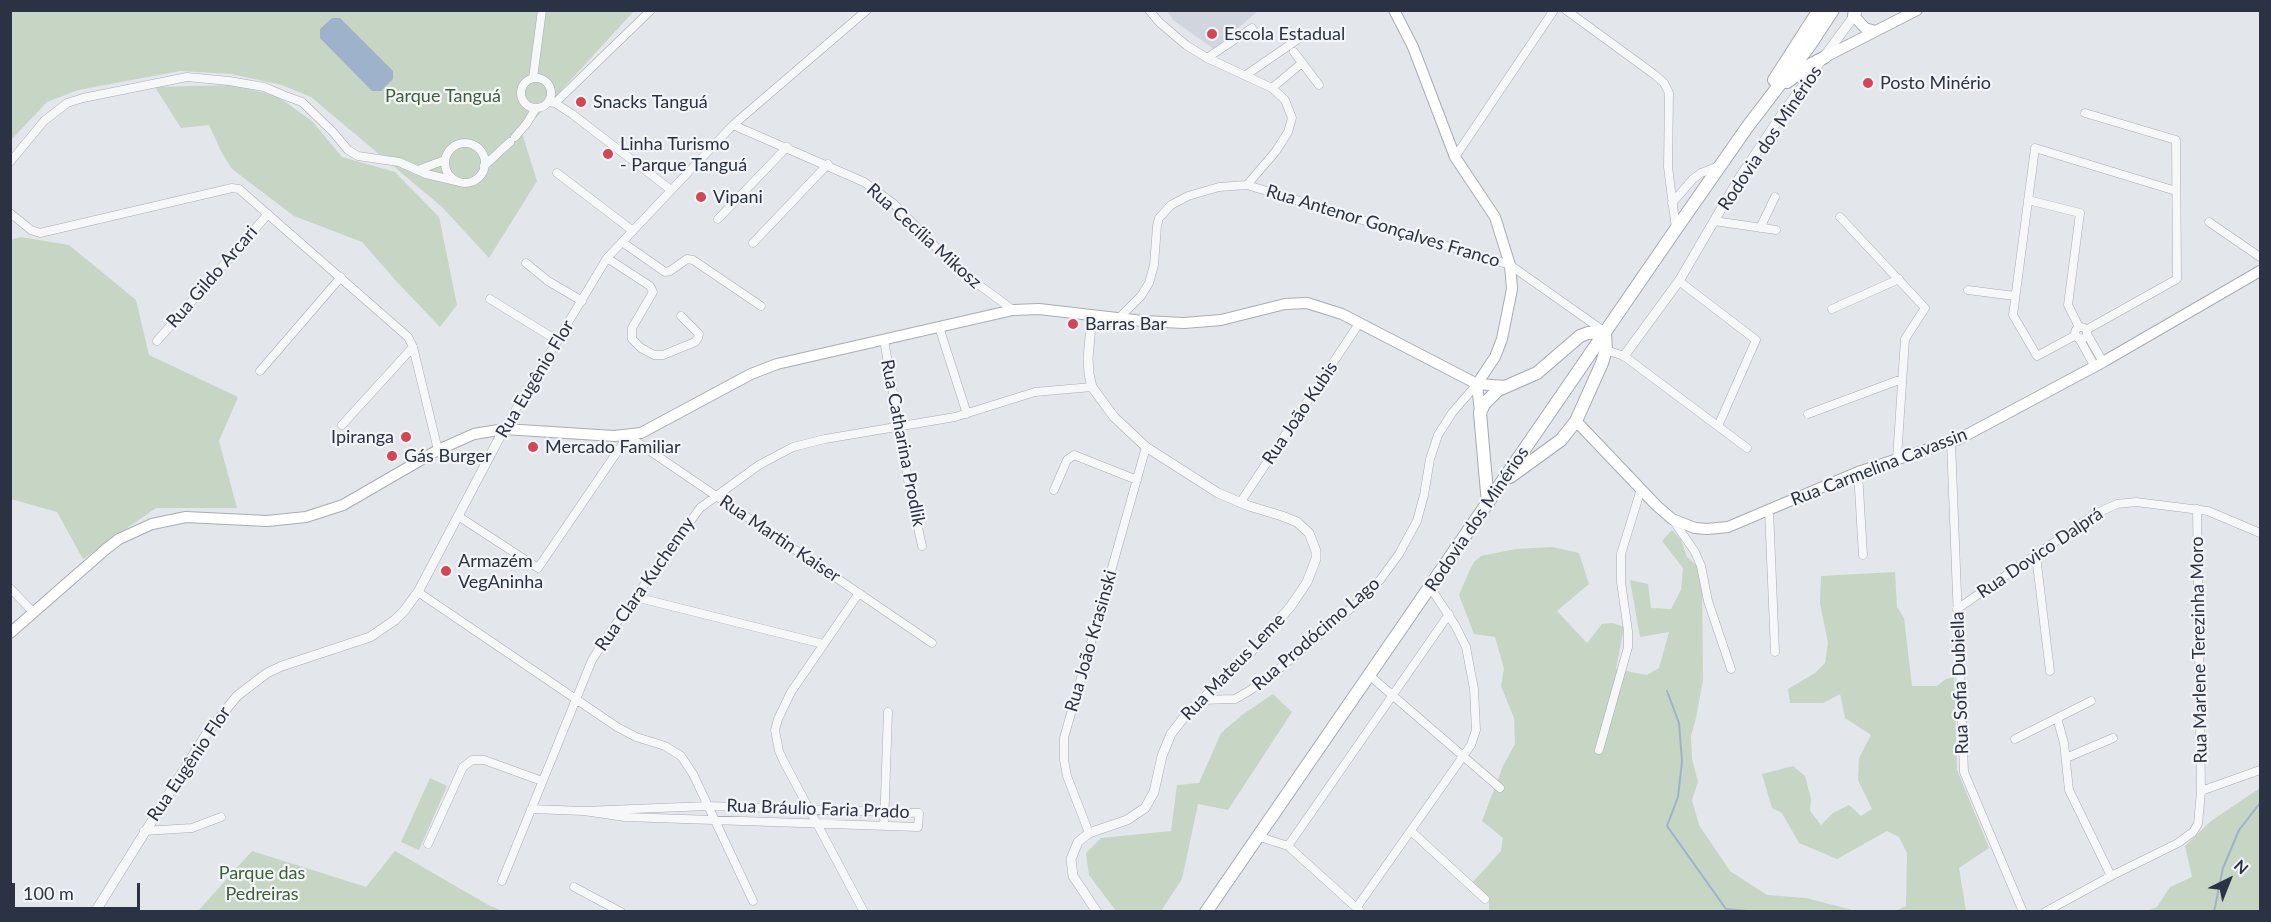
<!DOCTYPE html>
<meta charset="utf-8">
<style>
body{margin:0}
#map{position:relative;width:2271px;height:922px;overflow:hidden;background:#e3e6eb;font-family:Lato,sans-serif}
canvas{display:block}
.frame{position:absolute;inset:0;border:12px solid #2a3244;pointer-events:none}
.north{position:absolute;left:2199px;top:850px;width:60px;height:60px;-webkit-text-stroke:4px #f3f5f8;paint-order:stroke;rotate:43deg;font-size:16px;font-weight:700;line-height:24px;text-align:center;color:#2a3244}
.north::after{content:'';display:block;margin:auto;width:21px;height:27px;background:#2a3244;clip-path:polygon(50% 0,100% 100%,50% 72%,0 100%)}
.scale{position:absolute;left:12px;top:883px;width:128px;height:27px;box-sizing:border-box;border:3px solid #2a3244;border-top:0;padding-left:8px;font-size:18px;line-height:21px;white-space:nowrap;color:#2a3244;-webkit-text-stroke:4px #f3f5f8;paint-order:stroke}
</style>
<div id="map">
<canvas width="2271" height="922"></canvas>
<div class="frame"></div>
<div class="north">N</div>
<div class="scale">100 m</div>
</div>
<script>
const g = document.querySelector('canvas').getContext('2d');
g.lineJoin = 'round';
function fill(path, color) { g.fillStyle = color; g.fill(path, 'evenodd'); }
const shape = rows => new Path2D(rows.map(r => 'M' + r).join(''));
function trace(path, color, width, dash) { g.strokeStyle = color; g.lineWidth = width; g.lineCap = dash ? 'butt' : 'round'; g.setLineDash(dash || []); g.stroke(path); }
function label(font, color, halo, rows, align = 'center') {
  g.font = font + ' Lato,sans-serif'; g.lineWidth = 4.5; g.setLineDash([]); g.textBaseline = 'middle'; g.strokeStyle = halo; g.fillStyle = color; for (const [text, x, y, turn = 0] of rows) {
    g.save(); g.translate(x, y); g.rotate((+turn || 0) * Math.PI / 180); g.textAlign = isNaN(turn) ? turn : align; if (halo) g.strokeText(text, 0, 0); g.fillText(text, 0, 0); g.restore();
  }
}
fill(shape([
 [1167,11,1258,11,1214,49,1173,20]
]), '#d1d5dd');
fill(shape([
 [11,11,634,11,522,133,537,181,489,258,442,207,311,97,282,85,231,74,180,71,78,90,47,102,11,140],
 [233,85,277,96,312,121,342,157,395,172,439,217,457,305,440,327,397,282,362,242,294,216,232,169,222,153,209,125,181,128,155,87],
 [21,237,69,245,136,300,149,355,238,397,219,441,237,508,156,508,83,559,57,512,11,499,10,240],
 [1672,530,1681,540,1687,557,1698,567,1702,584,1703,680,1696,718,1691,736,1692,759,1698,782,1692,800,1699,825,1730,871,1767,895,1806,898,1856,911,1489,911,1489,898,1472,883,1501,851,1503,838,1482,821,1503,766,1515,744,1514,718,1501,686,1504,669,1495,637,1474,634,1459,595,1468,574,1474,562,1481,556,1516,549,1552,547,1579,553,1589,584,1557,611,1587,643,1602,624,1613,623,1624,627,1616,669,1647,675,1659,668,1669,632,1640,637,1630,580,1648,584,1651,608,1671,609,1681,590,1683,568,1662,541],
 [1895,572,1897,607,1904,618,1912,686,1937,686,1946,679,1954,677,1957,770,1989,848,1959,868,1966,911,1896,911,1906,906,1907,853,1899,837,1887,831,1837,859,1799,843,1782,813,1772,808,1762,774,1793,766,1805,776,1811,799,1810,811,1821,825,1833,813,1849,805,1861,816,1872,809,1858,780,1859,758,1871,735,1845,718,1840,694,1823,703,1790,703,1788,689,1815,673,1825,663,1828,643,1820,603,1821,576],
 [1273,694,1292,712,1228,810,1198,804,1182,879,1161,911,1116,911,1089,875,1086,853,1101,838,1171,831,1177,785,1199,783,1221,733,1242,715],
 [430,778,447,786,419,850,401,842],
 [2260,788,2260,911,2146,911,2157,907,2170,887,2192,877,2185,846,2211,821],
 [252,851,366,887,395,851,490,906,503,911,198,911]
]), '#c7d5c4');
fill(shape([
 [332,18,340,18,393,71,393,79,381,91,372,91,320,38,320,29]
]), '#9eb2cb');
trace(shape([
 [1667,691,1679,723,1682,761,1678,797,1667,826,1726,909,1758,912],
 [2214,912,2223,868,2239,830,2260,803]
]), '#9eb2cb', 2);
const minor = shape([
 [1566,10,1655,75,1664,83,1669,93,1668,167,1676,229],
 [1294,52,1319,85],
 [1207,58,1252,28],
 [1246,75,1304,35],
 [533,78,542,10],
 '521 93a15 15 0 1 1 30 0a15 15 0 1 1-30 0Z',
 [1272,88,1302,63],
 [548,102,555,103,572,114,671,190],
 [555,103,651,10],
 [2085,113,2176,140,2177,279,2086,330],
 [733,125,864,182,894,204,956,268,1013,310],
 [515,137,527,123,536,108],
 '445 163a20 20 0 1 1 40 0a20 20 0 1 1-40 0Z',
 [1455,157,1554,10],
 [10,162,44,121,67,103,83,98,187,77,229,81,264,87,283,95,302,102,333,132,348,150,358,156,399,162,426,174,456,181],
 [484,166,510,142],
 [418,170,445,160],
 [557,173,633,231],
 [1247,185,1510,265,1605,332],
 [2028,200,2080,213,2068,305,2079,327],
 [1672,203,1693,179,1701,173,1719,166],
 [10,213,31,230,40,233,232,188,239,189,408,337,413,347,438,450],
 [1840,217,1925,308,1905,339,1897,458],
 [718,219,787,147],
 [1714,221,1776,230],
 [2209,222,2260,257],
 [1760,228,1775,197],
 [622,242,665,272,670,271,687,259,693,260,761,306],
 [753,243,828,164],
 [607,258,650,286,653,292,632,328,632,339,641,348,654,355,663,355,695,342,698,338,699,334,681,316],
 [526,263,548,281,582,301],
 [1679,281,1756,340,1718,426],
 [1968,290,2015,296],
 [490,299,558,341],
 [1832,309,1899,279],
 [1119,318,1141,296,1149,283,1154,265,1157,226,1159,218,1171,205,1188,196,1219,187,1247,185,1276,151,1288,132,1292,118,1285,100,1272,88,1207,58,1186,45,1159,22,1149,10],
 [939,327,967,414],
 '2075 333a6 6 0 1 1 12 0a6 6 0 1 1-12 0Z',
 [2087,334,2103,362],
 [2076,335,2037,356,2013,315,2035,148,2176,191],
 [2079,338,2095,367],
 [884,340,910,491,922,546],
 [157,341,268,214],
 [1606,350,1624,356,1747,448],
 [260,371,341,277],
 [1808,414,1902,379],
 [342,425,413,347],
 [504,429,607,258,733,125,867,10],
 [1951,442,1964,772,2023,912],
 [1858,472,1863,555],
 [1054,490,1067,460,1074,455,1137,480],
 [1240,503,1360,322],
 [1769,510,1775,652],
 [458,516,538,568,628,436,932,643],
 [1673,520,1695,552,1701,566,1708,601,1731,669],
 [2036,556,2050,671],
 [10,588,34,613],
 [418,592,617,727,636,737,665,746,681,756,693,774,753,901],
 [859,593,791,692,778,719,775,730,779,751,783,760,864,912],
 [635,597,823,644],
 [1957,609,2097,513,2117,504,2136,502,2208,511,2260,533],
 [1369,675,1500,788],
 [1201,700,1235,699,1249,691,1273,674,1357,603,1380,580,1399,554,1417,521,1424,495,1430,459,1438,435,1452,413,1477,384],
 [2057,718,2064,743,2069,790,2111,876],
 [2015,739,2091,701],
 [1599,750,1628,647,1628,631,1621,582,1621,554,1641,489],
 [2066,758,2113,738],
 [2201,791,2260,770],
 [531,809,584,811,708,806,919,813,918,827,625,817,584,811],
 [884,826,888,712],
 [144,831,192,828,221,817],
 [1411,831,1485,899],
 [1089,833,1067,776,1064,760,1064,738,1146,447],
 [1257,836,1288,846,1361,912],
 [428,844,463,767,472,760,484,760,542,781],
 [1288,846,1449,614],
 [502,881,592,660,610,632,700,508,759,465,793,447,825,439,955,417,1035,392,1092,387],
 [574,887,621,912],
 [1357,907,1471,745,1476,730,1474,689,1466,647,1455,625,1430,587],
 [2045,912,2111,876,2178,843,2193,832,2198,824,2201,791,2197,509]
]);
const tertiary = shape([
 [1092,315,1088,358,1089,374,1092,387,1114,417,1146,447,1218,493,1249,506,1282,516,1297,522,1309,533,1316,551,1316,559,1307,582,1291,606,1249,654,1185,716,1171,734,1162,756,1154,792,1145,808,1127,820,1089,833,1078,842,1071,859,1073,876,1097,912],
 [1624,356,1679,281,1738,180,1782,114,1857,12],
 [95,912,207,733,237,696,267,673,282,666,370,637,395,620,404,611,418,592,504,429]
]);
const secondary = shape([
 [1394,10,1413,47,1455,157,1495,217,1510,265,1512,289,1502,339,1495,357,1477,384],
 [1854,16,1865,28,1875,31],
 [1825,57,1917,10],
 [1477,384,1480,413],
 [1576,421,1656,505,1672,519,1695,528,1707,529,1728,527,1858,472,1959,439,2103,362,2260,271],
 [10,633,106,549,119,539,152,524,186,517,267,521,306,517,343,505,438,450,474,434,504,429,614,436,641,433,751,374,777,364,1013,310,1039,309,1143,321,1184,323,1221,320,1285,304,1307,303,1342,314,1477,384,1506,386]
]);
const primary = shape([
 [1854,16,1855,10],
 [1774,80,1819,10],
 [1787,82,1810,65,1825,57],
 [1510,477,1561,440,1576,421,1602,363,1606,350,1605,332],
 [1488,504,1480,413,1484,404,1498,390,1537,373,1580,336,1588,333,1605,332],
 [1206,912,1676,229,1748,126,1810,45,1833,10]
]);
trace(minor, '#a8acb6', 9);
trace(tertiary, '#a8acb6', 10);
trace(secondary, '#a8acb6', 12);
trace(primary, '#a2a9b7', 14);
trace(minor, '#f6f7f9', 8);
trace(tertiary, '#f6f7f9', 9);
trace(secondary, '#fff', 10);
trace(primary, '#fff', 12);
for (const [x, y, r, color] of [
 [1212,34,6,"#d14756"],
 [1868,83,6,"#d14756"],
 [581,102,6,"#d14756"],
 [608,154,6,"#d14756"],
 [701,197,6,"#d14756"],
 [1073,324,6,"#d14756"],
 [406,437,6,"#d14756"],
 [533,447,6,"#d14756"],
 [392,456,6,"#d14756"],
 [446,571,6,"#d14756"]
]) { const dot = new Path2D(); dot.arc(x, y, r, 0, 2 * Math.PI); g.fillStyle = color; g.fill(dot); trace(dot, '#f3f5f8', 2); }
label('18px', '#2a3244', '#f3f5f8', [
 ["Escola Estadual",1224,34],
 ["Posto Minério",1880,83],
 ["Snacks Tanguá",593,102],
 ["Linha Turismo",620,144],
 ["- Parque Tanguá",620,165],
 ["Vipani",713,197],
 ["Barras Bar",1085,324],
 ["Ipiranga",394,437,"right"],
 ["Mercado Familiar",545,447],
 ["Gás Burger",404,456],
 ["Armazém",458,561],
 ["VegAninha",458,582]
], 'left');
label('18px', '#3d6037', '#f3f5f8', [
 ["Parque Tanguá",443,96],
 ["Parque das",262,873],
 ["Pedreiras",262,894]
]);
label('18px', '#2a3244', '#f3f5f8', [
 ["Rodovia dos Minérios",1770,138,-56],
 ["Rua Antenor Gonçalves Franco",1383,226,17],
 ["Rua Cecília Mikosz",924,236,42],
 ["Rua Gildo Arcari",212,277,-49],
 ["Rua Eugênio Flor",535,379,-59],
 ["Rua João Kubis",1300,413,-56],
 ["Rua Catharina Prodlik",903,443,79],
 ["Rua Carmelina Cavassin",1879,467,-21],
 ["Rodovia dos Minérios",1477,519,-56],
 ["Rua Martin Kaiser",780,539,34],
 ["Rua Dovico Dalprá",2040,553,-34],
 ["Rua Clara Kuchenny",645,584,-55],
 ["Rua Prodócimo Lago",1316,634,-41],
 ["Rua João Krasinski",1091,641,-74],
 ["Rua Marlene Terezinha Moro",2199,650,-91],
 ["Rua Mateus Leme",1233,667,-46],
 ["Rua Sofia Dubiella",1960,683,-92],
 ["Rua Eugênio Flor",189,764,-56],
 ["Rua Bráulio Faria Prado",818,809,2]
]);
</script>
